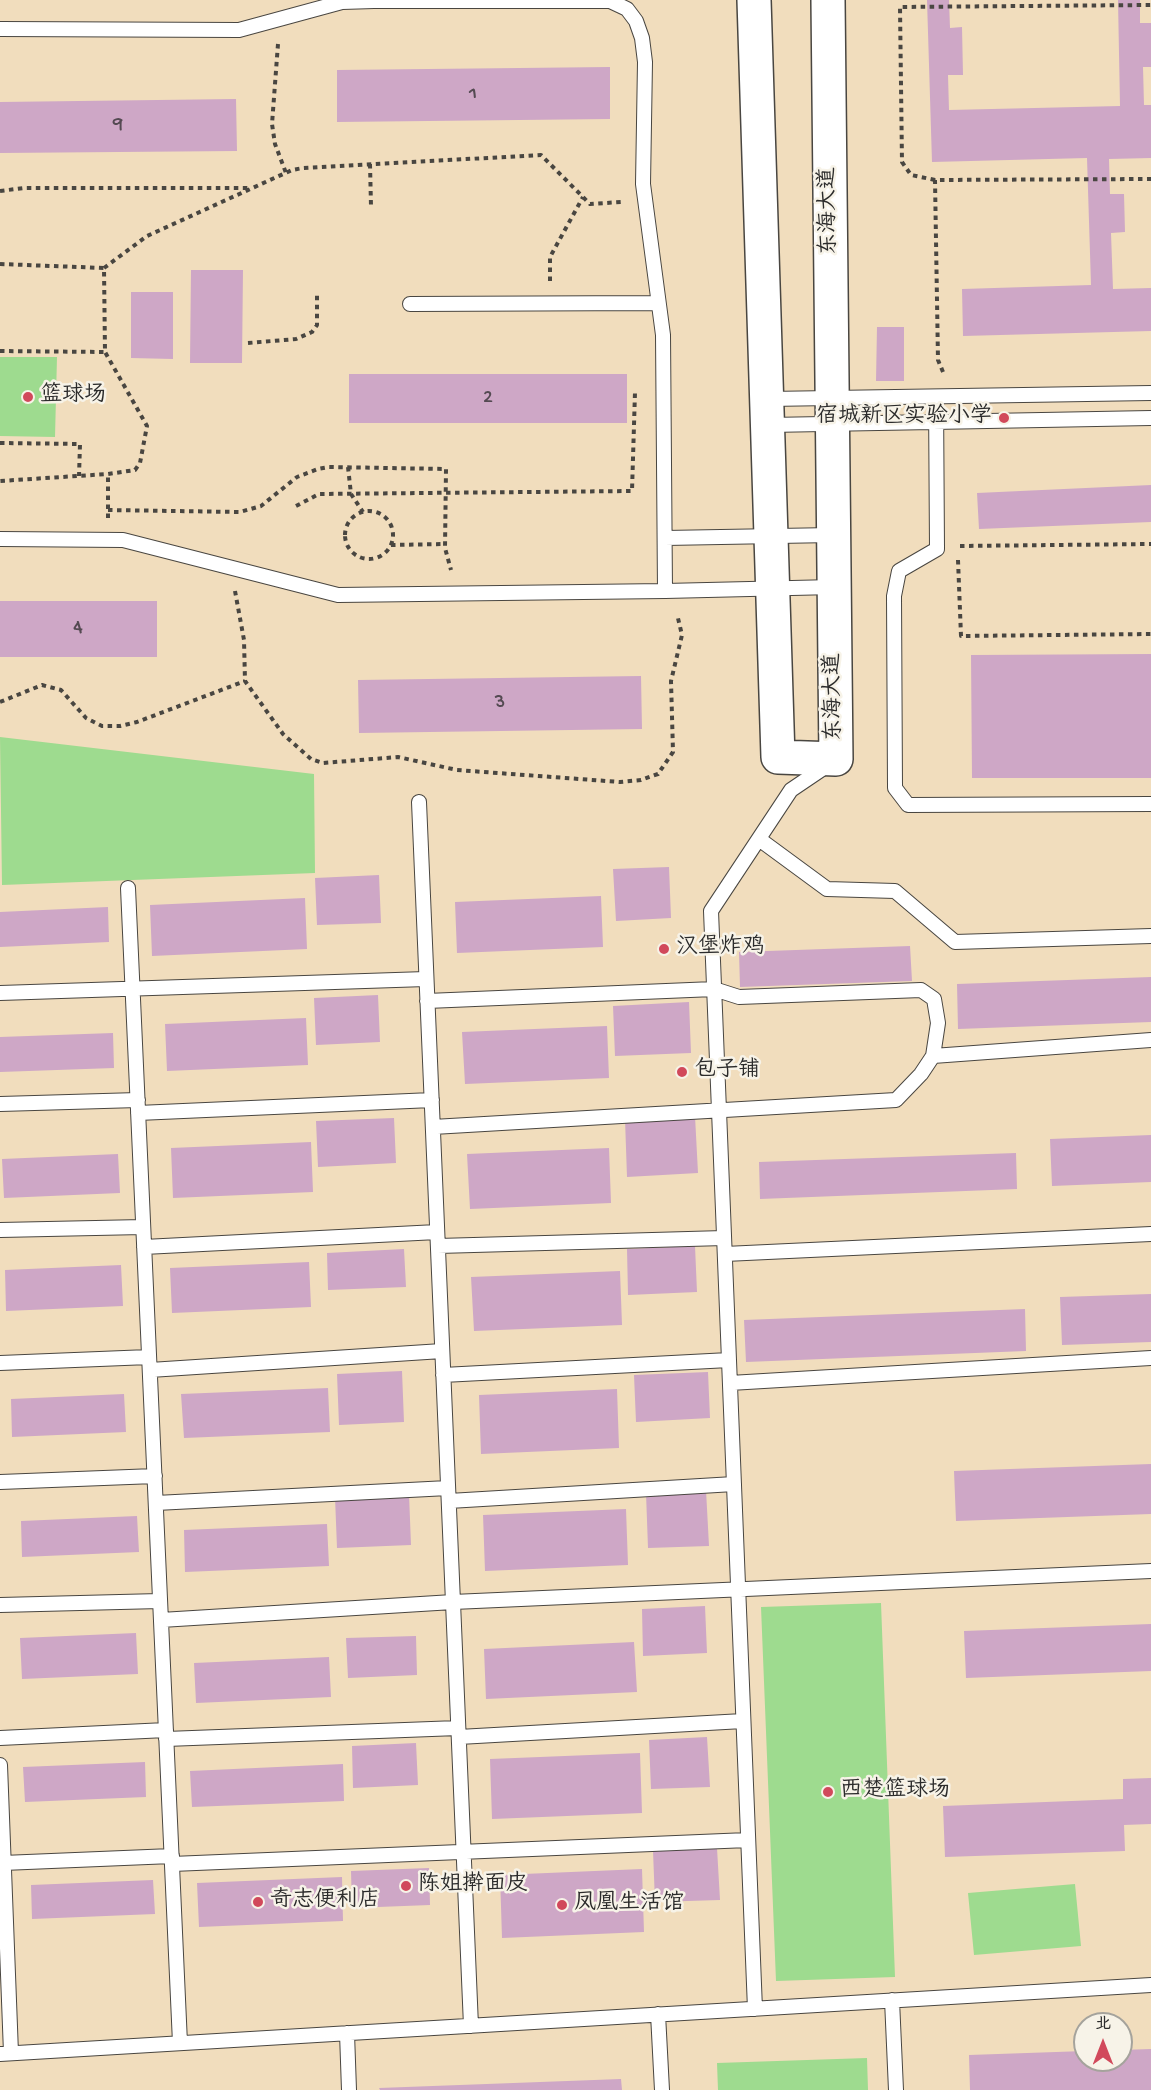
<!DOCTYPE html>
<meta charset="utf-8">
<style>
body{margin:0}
#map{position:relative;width:1151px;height:2090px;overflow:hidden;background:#f1ddbd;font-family:"Gochi Hand","LXGW WenKai TC",sans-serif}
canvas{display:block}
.north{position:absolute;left:1073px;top:2012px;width:60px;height:60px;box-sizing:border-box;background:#f7f3e8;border:2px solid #a5a39c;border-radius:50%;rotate:0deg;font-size:16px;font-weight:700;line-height:24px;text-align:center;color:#2b2b2b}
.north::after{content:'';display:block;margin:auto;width:21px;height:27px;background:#d1495b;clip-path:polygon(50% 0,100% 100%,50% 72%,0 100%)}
</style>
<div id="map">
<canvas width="1151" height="2090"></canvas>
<div class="north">北</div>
</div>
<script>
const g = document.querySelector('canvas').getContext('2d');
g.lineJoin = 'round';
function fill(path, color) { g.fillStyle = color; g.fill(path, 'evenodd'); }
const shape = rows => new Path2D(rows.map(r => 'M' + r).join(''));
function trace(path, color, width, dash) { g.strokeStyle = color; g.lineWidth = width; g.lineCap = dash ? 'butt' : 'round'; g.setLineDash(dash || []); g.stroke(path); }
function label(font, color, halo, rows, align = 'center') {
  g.font = font + ' "Gochi Hand","LXGW WenKai TC",sans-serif'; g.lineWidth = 5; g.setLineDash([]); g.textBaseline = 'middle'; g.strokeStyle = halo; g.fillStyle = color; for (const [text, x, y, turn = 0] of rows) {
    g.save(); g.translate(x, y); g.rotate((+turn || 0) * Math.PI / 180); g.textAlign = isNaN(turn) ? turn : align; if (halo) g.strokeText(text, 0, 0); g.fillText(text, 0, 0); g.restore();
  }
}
fill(shape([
 [0,357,57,357,55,437,0,436],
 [0,737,314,774,315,873,2,885],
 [881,1603,895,1977,776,1981,761,1607],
 [1075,1884,1081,1946,974,1955,968,1893],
 [867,2058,868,2090,718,2090,717,2063]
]), '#9edb8f');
fill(shape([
 [927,0,949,0,950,28,962,27,963,75,948,75,949,110,1120,106,1118,0,1140,0,1140,23,1151,23,1151,67,1143,67,1144,105,1151,105,1151,158,1109,159,1110,194,1124,194,1125,232,1111,233,1113,289,1151,288,1151,331,963,336,962,289,1091,285,1087,158,932,162],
 [610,67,610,119,337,122,337,70],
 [236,99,237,151,0,153,0,102],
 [191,270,243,270,242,363,190,363],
 [131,292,173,292,173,359,131,358],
 [877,327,904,327,904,381,876,381],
 [349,374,627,374,627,423,349,423],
 [1151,485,1151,522,979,529,977,493],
 [0,601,157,601,157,657,0,657],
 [1151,654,1151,778,972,778,971,655],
 [641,676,642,729,359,733,358,680],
 [669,867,671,918,616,921,613,869],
 [379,875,381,923,317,925,315,878],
 [601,896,603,947,457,953,455,902],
 [305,898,307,949,152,956,150,905],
 [108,907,109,942,0,947,0,912],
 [910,946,912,981,740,987,739,952],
 [1151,977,1151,1022,958,1029,957,984],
 [378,995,380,1042,316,1045,314,998],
 [689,1002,691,1053,615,1056,613,1006],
 [306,1018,308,1065,167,1071,165,1024],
 [607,1026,609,1078,465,1084,462,1032],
 [113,1033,114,1068,0,1072,0,1037],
 [695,1116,698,1173,627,1177,625,1119],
 [394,1118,396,1163,318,1167,316,1121],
 [1151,1135,1151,1182,1052,1186,1050,1139],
 [311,1142,313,1192,173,1198,171,1148],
 [609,1148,611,1203,470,1209,467,1154],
 [1016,1153,1017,1189,760,1199,759,1162],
 [118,1154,120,1193,4,1198,2,1159],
 [695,1246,697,1292,628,1295,627,1249],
 [404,1249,406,1287,328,1290,327,1253],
 [309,1262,311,1307,172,1313,170,1268],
 [121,1265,123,1306,6,1311,5,1270],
 [620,1271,622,1325,474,1331,471,1277],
 [1151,1294,1151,1342,1062,1345,1060,1297],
 [1025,1309,1026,1351,746,1362,744,1320],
 [402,1371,404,1422,339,1425,337,1374],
 [708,1372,710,1418,636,1422,634,1375],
 [328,1388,330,1432,184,1438,181,1394],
 [617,1389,619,1448,481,1454,479,1395],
 [124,1394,126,1432,12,1437,11,1399],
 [1151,1464,1151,1514,956,1521,954,1471],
 [706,1490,709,1546,648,1548,646,1493],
 [409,1494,411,1545,337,1548,335,1497],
 [626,1509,628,1565,485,1571,483,1515],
 [137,1516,139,1552,22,1557,21,1521],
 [327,1524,329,1566,185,1572,184,1530],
 [705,1606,707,1653,643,1656,642,1609],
 [1151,1624,1151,1671,966,1678,964,1631],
 [136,1633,138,1674,22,1679,20,1638],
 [416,1636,417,1675,348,1678,346,1638],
 [634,1642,637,1692,486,1699,484,1649],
 [329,1657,331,1697,196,1703,194,1663],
 [707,1737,710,1787,651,1789,649,1740],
 [416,1743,418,1785,353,1788,352,1746],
 [640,1753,642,1813,492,1819,490,1759],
 [145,1762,146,1797,25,1802,23,1767],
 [343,1764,344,1801,192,1807,190,1771],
 [1151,1778,1151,1824,1124,1825,1125,1851,945,1857,943,1806,1123,1799,1123,1779],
 [717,1848,720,1900,655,1902,653,1851],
 [429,1868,430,1905,352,1908,351,1871],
 [642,1869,644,1932,502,1938,500,1875],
 [342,1877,343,1921,199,1927,197,1883],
 [153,1880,155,1914,32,1919,31,1885],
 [1151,2049,1151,2090,970,2090,969,2055,1085,2051,1085,2060,1121,2060,1121,2050],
 [621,2079,622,2090,380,2090,379,2088]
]), '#cea7c6');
const lane = shape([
 [0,29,239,30,342,2,374,1,610,1,627,9,636,21,642,38,645,62,643,184,663,335,665,591,338,595,123,540,0,539],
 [410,304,658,303],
 [936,397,937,549,899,571,894,596,895,788,908,805,1151,804],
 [768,399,1151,393],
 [769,425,1151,418],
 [665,538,833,535],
 [665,591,834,587],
 [419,802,471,2026],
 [759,839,827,889,895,891,955,942,1151,936],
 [128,888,180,2043],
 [0,993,426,979],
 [427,1001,714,989,739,997,921,990,934,999,938,1023,933,1056,921,1074,896,1100,433,1127],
 [933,1056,1151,1040],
 [0,1104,138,1100],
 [138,1113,432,1100],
 [0,1230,143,1227],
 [438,1246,724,1238],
 [144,1247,437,1232],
 [725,1254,1151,1234],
 [0,1363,149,1357],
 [150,1370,442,1351],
 [443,1375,729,1360],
 [730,1383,1151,1358],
 [0,1482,155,1476],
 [449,1501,734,1484],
 [156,1503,448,1488],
 [0,1605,160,1601],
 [161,1620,453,1602,1151,1571],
 [459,1737,743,1721],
 [0,1738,166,1730],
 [166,1739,458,1728],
 [0,1765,11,2053],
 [3,1863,172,1856],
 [172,1864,748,1840],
 [892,2000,896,2090],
 [755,2009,711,911,791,790,828,765],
 [658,2014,662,2090],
 [347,2033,349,2090],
 [0,2054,1151,1985]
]);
const secondary = shape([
 [754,0,778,757,836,759,828,0]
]);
trace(lane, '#494641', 16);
trace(secondary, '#494641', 36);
trace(shape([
 [278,44,272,124,275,144,286,173],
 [370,164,371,206],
 [935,180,911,175,902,162,900,7,1151,5],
 [0,191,24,188,251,188],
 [0,264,104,268,105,352,147,426,140,463,135,470,108,474,0,481],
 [104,268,147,236,292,170,303,168,541,155,590,204,621,202],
 [550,281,550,257,583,197],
 [248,343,296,339,312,332,317,325,317,295],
 [0,351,105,352],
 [943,372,938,360,935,180,1151,179],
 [0,443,80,444,79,476],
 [348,467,351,494,363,512],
 [296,506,319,494,632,491,635,392],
 [108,510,240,512,261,506,297,477,318,469,329,467,446,469,445,548,451,570],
 '345 535a24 24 0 1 1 48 0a24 24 0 1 1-48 0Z',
 [108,518,108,474],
 [391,545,445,544],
 [960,546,1151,544],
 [958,560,961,636,1151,634],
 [235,591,244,640,245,681,283,734,311,759,323,763,398,757,457,770,620,782,641,780,658,774,673,752,671,681,682,635,677,614],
 [0,702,42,685,61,690,86,718,102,726,120,726,137,722,245,681]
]), '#494641', 4, [4.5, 4.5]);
trace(lane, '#fff', 14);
trace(secondary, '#fff', 33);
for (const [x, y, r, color] of [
 [28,397,6,"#d1495b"],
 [1004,418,6,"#d1495b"],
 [664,949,6,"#d1495b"],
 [682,1072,6,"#d1495b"],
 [828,1792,6,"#d1495b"],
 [406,1886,6,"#d1495b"],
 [258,1902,6,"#d1495b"],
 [562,1905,6,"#d1495b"]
]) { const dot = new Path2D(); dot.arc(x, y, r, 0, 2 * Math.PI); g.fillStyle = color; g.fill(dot); trace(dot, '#f7f3e8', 2); }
label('20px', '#544a52', null, [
 ["1",473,95],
 ["9",118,126],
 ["2",488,399],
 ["4",78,629],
 ["3",500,704]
]);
label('22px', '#2b2b2b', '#f7f3e8', [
 ["东海大道",830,211,-91],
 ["东海大道",835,697,-91]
]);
label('22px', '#2b2b2b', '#f7f3e8', [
 ["篮球场",40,397],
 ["宿城新区实验小学",992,418,"right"],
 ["汉堡炸鸡",676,949],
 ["包子铺",694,1072],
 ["西楚篮球场",840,1792],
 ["陈姐擀面皮",418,1886],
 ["奇志便利店",270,1902],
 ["凤凰生活馆",574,1905]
], 'left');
</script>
